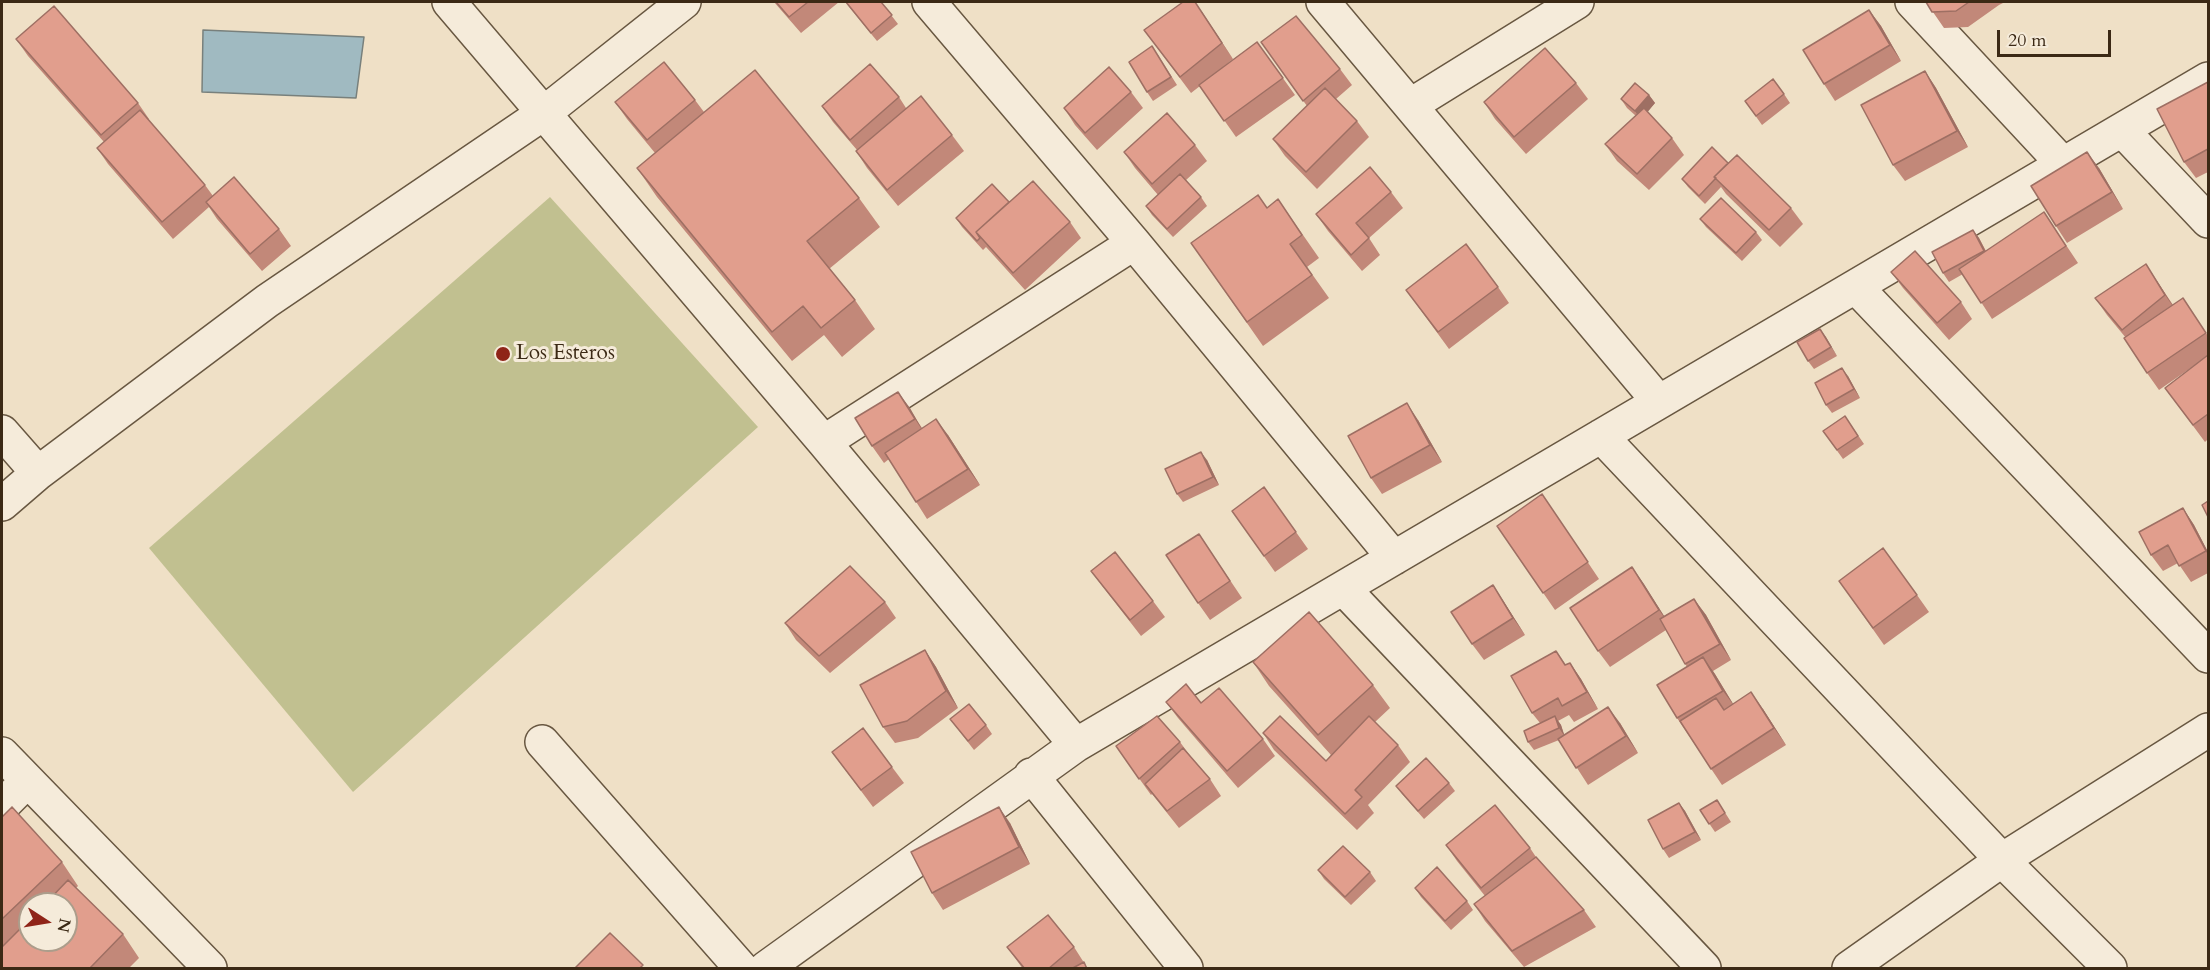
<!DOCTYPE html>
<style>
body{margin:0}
#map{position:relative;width:2210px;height:970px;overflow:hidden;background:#efe0c6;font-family:Cardo,serif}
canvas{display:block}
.frame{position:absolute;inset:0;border:3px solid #3b2915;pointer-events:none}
.north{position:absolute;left:18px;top:892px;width:60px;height:60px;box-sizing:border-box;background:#f5ebda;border:2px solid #ab9d8b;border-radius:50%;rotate:102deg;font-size:16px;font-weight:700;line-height:24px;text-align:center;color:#3b2915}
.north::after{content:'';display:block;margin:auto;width:21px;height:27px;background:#8f2418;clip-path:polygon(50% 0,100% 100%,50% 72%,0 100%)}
.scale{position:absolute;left:1997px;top:30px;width:114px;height:27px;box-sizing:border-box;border:3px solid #3b2915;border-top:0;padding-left:8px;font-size:18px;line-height:21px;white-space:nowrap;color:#3b2915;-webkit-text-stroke:4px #f5ebda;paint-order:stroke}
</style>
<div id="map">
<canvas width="2210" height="970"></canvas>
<div class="frame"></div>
<div class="north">N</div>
<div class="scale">20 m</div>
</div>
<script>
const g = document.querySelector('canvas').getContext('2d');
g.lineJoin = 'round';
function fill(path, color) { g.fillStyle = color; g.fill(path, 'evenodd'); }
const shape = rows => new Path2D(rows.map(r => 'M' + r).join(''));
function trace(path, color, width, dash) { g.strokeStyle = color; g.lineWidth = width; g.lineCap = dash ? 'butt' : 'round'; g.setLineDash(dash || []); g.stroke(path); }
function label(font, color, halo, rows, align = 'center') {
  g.font = font + ' Cardo,serif'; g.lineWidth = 6; g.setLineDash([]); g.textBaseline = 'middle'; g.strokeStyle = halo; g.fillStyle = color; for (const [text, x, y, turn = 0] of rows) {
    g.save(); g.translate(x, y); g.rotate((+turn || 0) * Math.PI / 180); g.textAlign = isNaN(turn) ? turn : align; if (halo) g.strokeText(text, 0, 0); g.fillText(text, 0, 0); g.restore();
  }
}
fill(shape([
 [550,197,758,427,353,792,149,548]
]), '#c1c090');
const water = shape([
 [203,30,364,37,356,98,202,92,203,30]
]);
fill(water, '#a0bac1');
trace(water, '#78807c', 1.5);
const minor = shape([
 [449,2,824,442,1076,745],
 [929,2,1134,243,1394,558],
 [1323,2,1659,402],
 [1912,2,2063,164],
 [1411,105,1577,2],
 [2122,130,2208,221],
 [1856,287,2208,656],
 [2,432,38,473],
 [1601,436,2002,860,2110,968],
 [824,442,1134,243],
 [2,504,38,473,267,301,544,113,684,2],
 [1343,588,1704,968],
 [542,742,741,968],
 [2,754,210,968],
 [1031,775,1186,968],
 [2,806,26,782],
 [766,968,1076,745,2208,79],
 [1849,968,2002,860,2208,730]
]);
trace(minor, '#685741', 36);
trace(minor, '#f5ebda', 33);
fill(shape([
 [774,2,839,2,801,33],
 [845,2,881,2,898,24,877,41],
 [1926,2,2005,2,1999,5,1968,27,1944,28],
 [1869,10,1881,26,1901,61,1835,101,1824,84],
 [1202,12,1233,59,1223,67,1257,42,1295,95,1236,137,1200,86,1191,93,1144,30],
 [16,39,138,103,149,119,148,120,205,185,213,196,279,229,291,246,262,271,217,219,209,207,173,239,108,164,97,148,104,142,28,56],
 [1261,42,1340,69,1352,85,1336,99,1357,121,1369,137,1317,189,1285,156,1273,139,1307,106],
 [1158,55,1177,85,1153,101,1147,92],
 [1925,71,1936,88,1968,147,1905,181,1893,165],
 [2208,82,2208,172,2196,178,2184,162],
 [1576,83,1588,99,1526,154,1495,119,1484,102],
 [1131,92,1143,108,1097,150,1075,125,1064,108],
 [1784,94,1790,103,1762,125,1745,101],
 [1649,95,1655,103,1647,112,1672,138,1684,155,1649,190,1617,161,1605,144,1636,116,1627,108,1621,99],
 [899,97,906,108,952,135,964,151,898,206,867,168,856,151,857,150,833,122,822,106],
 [695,100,704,112,859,198,880,227,829,269,855,300,875,329,842,357,824,335,792,361,657,197,637,168,655,153,627,119,615,102],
 [1195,145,1207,161,1186,180,1201,197,1207,206,1173,237,1152,215,1146,206,1158,195,1135,168,1124,152],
 [1728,163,1791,208,1803,224,1780,247,1726,194,1721,187,1705,204,1688,187,1682,179],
 [2099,168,2123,209,2067,243,2056,226],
 [1391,192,1403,208,1369,238,1380,255,1362,271,1328,231,1316,214],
 [1278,199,1319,258,1307,267,1329,298,1263,346,1191,243,1267,208],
 [1009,202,1070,222,1081,238,1025,290,986,247,983,250,962,227,956,218],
 [2044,212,2078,263,1992,319,1963,274,1949,282,1943,273,1973,230,1979,238,1986,251],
 [1700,219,1756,232,1762,240,1742,261,1706,227],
 [1891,272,1961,302,1972,319,1949,340,1903,288],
 [2157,281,2173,305,2183,298,2208,336,2208,439,2205,442,2165,388,2195,365,2159,390,2147,373,2126,338,2107,315,2095,298],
 [1498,287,1509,303,1449,349,1406,290],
 [1820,329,1837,356,1814,369,1808,361],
 [1848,376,1860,398,1832,413,1826,405],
 [898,392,922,428,948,435,980,485,927,519,889,459,884,463,872,446],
 [1845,416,1864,444,1843,459,1823,431],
 [1418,420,1442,462,1382,494,1371,478],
 [1207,460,1219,485,1183,502,1177,494],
 [1264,487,1308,549,1275,572,1232,511],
 [1542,494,1599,579,1555,610,1497,526],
 [2183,508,2194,525,2208,552,2208,573,2191,582,2178,563,2163,571,2151,555],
 [1199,534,1242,598,1210,620,1198,603],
 [1632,567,1664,616,1694,599,1706,615,1731,660,1713,671,1733,704,1763,709,1786,745,1722,785,1677,718,1687,667,1666,630,1610,667,1598,651],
 [1091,571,1153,601,1165,617,1141,636,1103,587],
 [1839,581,1917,595,1929,612,1884,645],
 [1493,585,1525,635,1484,660,1472,644],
 [885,602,896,618,830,673,796,640,785,623],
 [925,650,936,667,958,708,918,738,895,743,883,727],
 [1556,651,1566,665,1570,663,1581,679,1598,709,1574,722,1569,715,1558,721,1561,725,1564,735,1620,723,1638,753,1588,785,1559,740,1534,750,1528,742,1540,723,1532,713],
 [1253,662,1373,685,1390,708,1375,722,1398,745,1410,762,1368,805,1374,813,1357,830,1274,750,1263,733,1326,761,1331,755,1269,686],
 [1166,702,1201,703,1263,739,1275,756,1238,788,1178,718],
 [950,719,986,725,992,734,974,750],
 [1180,742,1191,757,1210,779,1221,796,1179,828,1152,794,1151,795,1116,746],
 [832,752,892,767,904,783,873,807],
 [1449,783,1455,791,1424,819,1402,794,1396,786],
 [1717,800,1731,822,1715,832,1700,810],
 [1679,803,1685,811,1701,840,1669,858,1663,849],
 [2,817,62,862,78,886,76,888,123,934,139,958,128,969,2,969],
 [30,904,66,904,30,940],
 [1010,823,1030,864,943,910,932,893],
 [1446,845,1530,848,1536,857,1584,910,1596,927,1524,967,1485,921,1474,904,1485,896,1457,861],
 [1318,870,1370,872,1376,881,1351,905,1324,879],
 [1415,888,1467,901,1473,910,1451,930,1421,897],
 [1007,947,1074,947,1088,969,1023,969]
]), '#c28879');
fill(shape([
 [1195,2,1202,12,1233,59,1222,43],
 [1869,10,1881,26,1901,61,1890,45],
 [1925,71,1936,88,1968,147,1957,131],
 [1649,95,1655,103,1641,120,1635,111],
 [2087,152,2099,168,2123,209,2112,192],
 [1973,230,1979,238,1990,260,1984,251],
 [2146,264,2157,281,2177,312,2165,295],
 [1820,329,1826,337,1837,356,1831,347],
 [1842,368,1848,376,1860,398,1854,389],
 [898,392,910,408,926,436,915,419],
 [1407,403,1418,420,1442,462,1430,445],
 [936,419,948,435,980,485,968,469],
 [1201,452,1207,460,1219,485,1213,477],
 [2183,508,2194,525,2208,552,2208,555],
 [1632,567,1644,584,1671,627,1659,610],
 [1493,585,1504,602,1525,635,1513,618],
 [1694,599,1706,615,1731,660,1720,644],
 [925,650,936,667,958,708,946,691],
 [1703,657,1715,674,1735,707,1723,691],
 [1570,663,1581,679,1598,709,1587,692],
 [1751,692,1763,709,1786,745,1774,728],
 [1608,707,1620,723,1638,753,1626,736],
 [1555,716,1561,725,1565,737,1559,728],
 [1679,803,1685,811,1701,840,1695,832],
 [999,807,1010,823,1030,864,1019,847]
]), '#9e6f63');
const building = shape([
 [776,2,808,2,789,17,776,2],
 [846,2,881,2,892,15,871,33,846,2],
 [1183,2,1195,2,1222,43,1180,77,1144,30,1183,2],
 [1926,2,1969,2,1956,11,1932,12,1926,2],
 [54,6,138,103,101,135,16,39,54,6],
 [1869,10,1890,45,1824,84,1803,50,1869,10],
 [1296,16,1340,69,1303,101,1261,42,1296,16],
 [1257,42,1283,78,1224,121,1199,85,1257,42],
 [1152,46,1171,77,1147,92,1129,62,1152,46],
 [1545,48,1576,83,1514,137,1484,102,1545,48],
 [664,62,695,100,647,140,615,102,664,62],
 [870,64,899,97,850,140,822,106,870,64],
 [1109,67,1131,92,1085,133,1064,108,1109,67],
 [755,70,859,198,807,241,855,300,821,328,803,306,772,332,637,168,755,70],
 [1925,71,1957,131,1893,165,1861,105,1925,71],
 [1773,79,1784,94,1756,116,1745,101,1773,79],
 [2208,82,2208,149,2184,162,2157,109,2208,82],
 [1635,83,1649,95,1635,111,1621,99,1635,83],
 [1325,88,1357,121,1306,172,1273,139,1325,88],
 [921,96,952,135,887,190,856,151,921,96],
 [1644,108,1672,138,1637,174,1605,144,1644,108],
 [140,110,205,185,162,222,97,148,140,110],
 [1167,113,1195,145,1152,184,1124,152,1167,113],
 [1712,147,1728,163,1714,177,1716,178,1699,196,1682,179,1712,147],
 [2087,152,2112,192,2056,226,2031,186,2087,152],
 [1737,155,1791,208,1769,230,1714,177,1737,155],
 [1370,167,1391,192,1356,223,1369,238,1351,255,1316,214,1370,167],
 [1180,174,1201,197,1167,229,1146,206,1180,174],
 [234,177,279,229,250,254,206,202,234,177],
 [1033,181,1070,222,1013,273,976,232,1033,181],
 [992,184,1009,202,976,232,980,238,977,241,956,218,992,184],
 [1258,195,1267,208,1278,199,1302,235,1290,244,1312,275,1247,322,1191,243,1258,195],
 [1721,198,1756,232,1736,253,1700,219,1721,198],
 [2044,212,2066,246,1981,303,1959,269,2044,212],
 [1973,230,1984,251,1943,273,1932,252,1973,230],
 [1466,244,1498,287,1438,332,1406,290,1466,244],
 [1915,251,1961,302,1937,323,1891,272,1915,251],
 [2146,264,2165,295,2122,330,2095,298,2146,264],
 [2183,298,2206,333,2147,373,2124,338,2183,298],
 [1820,329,1831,347,1808,361,1797,342,1820,329],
 [2208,355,2208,414,2193,425,2165,388,2208,355],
 [1842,368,1854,389,1826,405,1815,383,1842,368],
 [898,392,915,419,872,446,855,418,898,392],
 [1407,403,1430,445,1371,478,1348,436,1407,403],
 [1845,416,1858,436,1837,450,1823,431,1845,416],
 [936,419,968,469,916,502,885,453,936,419],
 [1201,452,1213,477,1177,494,1165,469,1201,452],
 [1264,487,1296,532,1264,556,1232,511,1264,487],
 [1542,494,1588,562,1543,593,1497,526,1542,494],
 [2208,501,2208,517,2202,505,2208,501],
 [2183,508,2206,551,2179,566,2168,545,2151,555,2139,532,2183,508],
 [1199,534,1230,581,1198,603,1166,555,1199,534],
 [1883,548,1917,595,1873,628,1839,581,1883,548],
 [1115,552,1153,601,1130,620,1091,571,1115,552],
 [850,566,885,602,819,656,785,623,850,566],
 [1632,567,1659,610,1598,651,1570,608,1632,567],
 [1493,585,1513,618,1472,644,1451,612,1493,585],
 [1694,599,1720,644,1685,664,1660,619,1694,599],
 [1309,612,1373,685,1318,735,1253,662,1309,612],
 [925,650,946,691,907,721,883,727,860,685,925,650],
 [1556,651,1565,665,1570,663,1587,692,1562,706,1558,698,1532,713,1511,676,1556,651],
 [1703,657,1723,691,1677,718,1657,685,1703,657],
 [1186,684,1201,703,1219,688,1263,739,1227,771,1166,702,1186,684],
 [1751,692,1774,728,1711,769,1680,721,1716,698,1724,710,1751,692],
 [969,704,986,725,968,741,950,719,969,704],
 [1608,707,1626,736,1576,768,1558,739,1608,707],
 [1157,716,1180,742,1139,779,1116,746,1157,716],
 [1280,716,1326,761,1369,716,1398,745,1355,790,1362,797,1345,814,1263,733,1280,716],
 [1555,716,1559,728,1528,742,1524,731,1555,716],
 [863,728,892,767,861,790,832,752,863,728],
 [1183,748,1210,779,1167,811,1145,784,1183,748],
 [1426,758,1449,783,1418,811,1396,786,1426,758],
 [1717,800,1725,813,1709,824,1700,810,1717,800],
 [1679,803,1695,832,1663,849,1648,820,1679,803],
 [1495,805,1530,848,1481,888,1446,845,1495,805],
 [12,807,62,862,2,919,2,817,12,807],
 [999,807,1019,847,932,893,911,852,999,807],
 [1343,846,1370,872,1345,897,1318,870,1343,846],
 [1536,857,1584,910,1512,951,1474,904,1536,857],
 [1437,867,1467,901,1445,921,1415,888,1437,867],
 [68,880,123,934,89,969,2,969,2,947,30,919,30,940,66,940,66,904,45,904,68,880],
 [1048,915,1074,947,1048,969,1025,969,1007,947,1048,915],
 [610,933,643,965,639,969,574,969,610,933],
 [1084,962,1087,969,1071,969,1084,962]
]);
fill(building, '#e19e8d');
trace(building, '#9e6f63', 1.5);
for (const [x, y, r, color] of [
 [503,354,8,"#8f2418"]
]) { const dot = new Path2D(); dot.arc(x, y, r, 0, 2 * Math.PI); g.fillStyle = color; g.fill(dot); trace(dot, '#f5ebda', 2); }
label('21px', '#3b2915', '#f5ebda', [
 ["Los Esteros",516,354]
], 'left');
</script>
